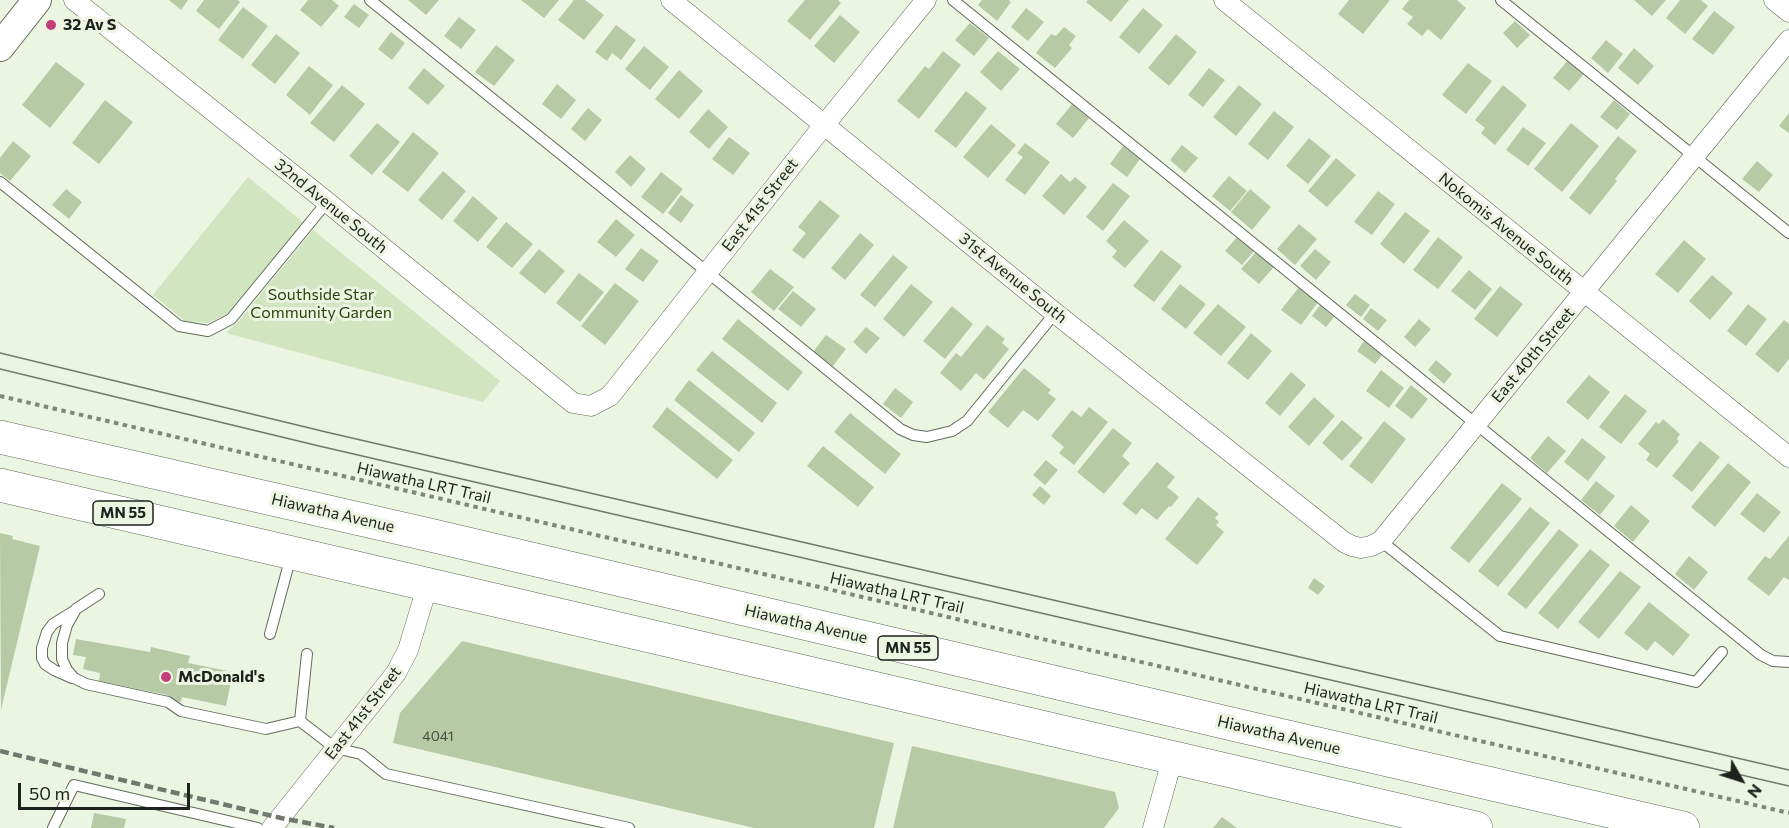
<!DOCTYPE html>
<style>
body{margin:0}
#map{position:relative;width:1789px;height:828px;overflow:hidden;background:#ebf5e2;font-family:Commissioner,sans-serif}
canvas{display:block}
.north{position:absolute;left:1711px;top:750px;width:60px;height:60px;-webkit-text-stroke:4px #ebf5e2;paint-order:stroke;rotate:129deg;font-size:16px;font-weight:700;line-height:24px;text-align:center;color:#1f221c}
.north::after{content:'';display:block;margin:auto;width:21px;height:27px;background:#1f221c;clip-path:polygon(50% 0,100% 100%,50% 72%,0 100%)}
.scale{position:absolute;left:18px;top:783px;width:172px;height:27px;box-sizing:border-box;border:3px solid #1f221c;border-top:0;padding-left:8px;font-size:18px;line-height:21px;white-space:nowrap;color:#1f221c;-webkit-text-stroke:4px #ebf5e2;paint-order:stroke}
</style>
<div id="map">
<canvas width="1789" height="828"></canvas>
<div class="north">N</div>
<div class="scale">50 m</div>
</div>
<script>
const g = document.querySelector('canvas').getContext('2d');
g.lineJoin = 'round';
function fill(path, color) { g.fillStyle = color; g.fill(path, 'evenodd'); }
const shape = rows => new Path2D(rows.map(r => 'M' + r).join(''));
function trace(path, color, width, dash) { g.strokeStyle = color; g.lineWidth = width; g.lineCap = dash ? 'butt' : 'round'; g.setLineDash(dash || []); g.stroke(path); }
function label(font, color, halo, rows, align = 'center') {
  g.font = font + ' Commissioner,sans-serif'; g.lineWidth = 6; g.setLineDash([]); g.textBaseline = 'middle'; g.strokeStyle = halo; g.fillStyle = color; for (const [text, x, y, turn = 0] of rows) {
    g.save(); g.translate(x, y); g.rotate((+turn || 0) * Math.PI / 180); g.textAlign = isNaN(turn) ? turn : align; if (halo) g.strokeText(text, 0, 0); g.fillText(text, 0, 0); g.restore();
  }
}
fill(shape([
 [248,177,304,223,229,313,208,323,185,321,153,295],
 [313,230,500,381,483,402,226,333,239,321]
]), '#d1e5c1');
fill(shape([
 [169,0,188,0,181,10],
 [204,0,238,0,240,2,219,29,196,11],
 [308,0,332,0,339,6,321,27,300,10],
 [408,0,439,0,426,15],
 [521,0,559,0,544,18],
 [574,0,585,0,604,15,584,40,558,20],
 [805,0,838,0,841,3,810,40,787,21],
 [982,0,1009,0,1011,2,997,21,978,5],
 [1088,0,1129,0,1111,22,1086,2],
 [1349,0,1390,0,1363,34,1338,14],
 [1409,0,1457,0,1466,8,1441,40,1428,29,1422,36,1407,24,1413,17,1402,9],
 [1634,0,1666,0,1652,16],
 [1680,0,1701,0,1708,6,1685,34,1666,18],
 [354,4,369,15,359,28,344,17],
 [243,7,268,26,243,59,218,40],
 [1026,8,1044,22,1028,41,1011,27],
 [1143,8,1163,25,1139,54,1119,37],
 [1714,11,1735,27,1713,55,1692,39],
 [840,15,860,32,834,63,814,46],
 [459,17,476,30,461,49,444,36],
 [1515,21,1530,35,1517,48,1503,33],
 [970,23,989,38,974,56,955,40],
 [616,25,636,40,621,60,612,53,607,61,595,52],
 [1064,27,1076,36,1069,45,1072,48,1055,68,1036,53,1051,34,1056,36],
 [391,32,405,43,392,60,378,49],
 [276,34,300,53,275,84,251,65],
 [1176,34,1197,52,1169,86,1148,68],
 [1606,40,1623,54,1608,73,1591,58],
 [496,45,515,60,494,86,475,72],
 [644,46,669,67,650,90,625,69],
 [1634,48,1654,66,1638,85,1618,68],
 [943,51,961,65,919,119,897,101,925,66,929,69],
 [998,51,1020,69,1001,91,980,72],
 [1568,60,1584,74,1569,91,1553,78],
 [56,62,85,84,50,128,22,105],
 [1468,63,1492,81,1466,114,1442,95],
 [309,66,333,85,310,115,286,95],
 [424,68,445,86,428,105,408,88],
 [1209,68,1225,80,1203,107,1188,95],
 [679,70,703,91,679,119,655,99],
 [557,84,576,100,561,119,542,104],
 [342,85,365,104,334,142,310,123],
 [1239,85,1262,104,1236,136,1213,117],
 [1503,85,1527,105,1495,145,1481,133,1485,128,1475,120],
 [966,91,987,108,956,148,934,131],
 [105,100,133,122,99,164,72,143],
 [1614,100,1630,114,1617,130,1600,117],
 [1072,104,1089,118,1073,138,1056,124],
 [588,108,602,120,585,141,571,129],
 [708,109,728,127,709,149,689,132],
 [1274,111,1294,127,1268,160,1248,144],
 [1789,113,1789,133,1779,126],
 [377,123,400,142,372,175,349,156],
 [1571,123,1599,146,1562,192,1534,169],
 [991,124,1016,145,988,178,963,157],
 [1523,127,1546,143,1528,166,1506,150],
 [413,132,439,153,408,192,382,172],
 [1618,136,1637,151,1615,179,1617,181,1590,215,1569,198],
 [729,137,750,153,733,175,712,159],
 [1309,138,1331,156,1308,184,1286,166],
 [13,141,31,156,10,181,0,173,0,158],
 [1025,143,1050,162,1025,195,1005,180,1023,157,1017,153],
 [1182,145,1198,158,1185,173,1170,160],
 [1123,146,1140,159,1127,177,1110,164],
 [630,155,646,169,631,187,615,172],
 [1336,158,1356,175,1327,207,1308,191],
 [1757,161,1773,175,1759,192,1742,179],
 [443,171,466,191,442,220,418,200],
 [661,172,683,189,663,214,641,197],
 [1061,174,1070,182,1075,177,1087,187,1064,215,1042,196],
 [1229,176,1247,191,1230,211,1212,196],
 [1113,183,1130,196,1103,231,1086,217],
 [66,189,82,202,69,219,52,205],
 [1250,189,1271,207,1252,230,1231,212],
 [1378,191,1395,204,1372,235,1354,222],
 [681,195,694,205,681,223,668,213],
 [473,196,498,218,478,242,453,221],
 [820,200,840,216,804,259,792,250,806,233,798,227],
 [1405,212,1430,231,1404,264,1380,244],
 [616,219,635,235,616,257,597,242],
 [1124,220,1149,241,1125,268,1112,257,1117,251,1106,241],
 [506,222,533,244,512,268,486,247],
 [1299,224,1317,239,1295,265,1277,249],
 [860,233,874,245,845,280,831,268],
 [1237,237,1254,251,1242,265,1225,251],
 [1438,237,1463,257,1438,289,1413,270],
 [1684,240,1706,259,1678,293,1655,274],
 [641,248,659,261,643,282,625,269],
 [539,249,565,271,545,294,519,273],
 [1315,249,1331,262,1316,280,1300,266],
 [1161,250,1182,266,1154,302,1133,286],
 [1256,252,1274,267,1259,284,1241,269],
 [893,255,908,267,875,307,860,295],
 [770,269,794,287,774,311,751,292],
 [1469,270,1492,289,1475,310,1451,291],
 [579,273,604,292,580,322,556,303],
 [1712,275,1733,293,1710,320,1689,301],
 [615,283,639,301,605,345,581,326],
 [911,284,933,302,904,337,883,319],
 [1180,284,1206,304,1186,329,1161,309],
 [1500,286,1523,304,1497,337,1474,319],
 [1299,287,1318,302,1301,325,1281,310],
 [793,291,816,309,801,327,778,309],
 [1355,294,1370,305,1361,317,1346,305],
 [1218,304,1246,327,1221,356,1193,333],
 [1748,304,1767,319,1746,346,1727,331],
 [1320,305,1334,317,1326,327,1312,316],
 [952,306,973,324,945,359,923,341],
 [1371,308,1387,320,1378,331,1363,319],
 [738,319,803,372,788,391,722,339],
 [1419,319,1431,329,1415,347,1404,337],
 [1784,320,1789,324,1789,359,1778,373,1755,354],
 [987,325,1005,339,1002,343,1009,349,984,380,976,373,961,391,940,373,956,353,961,357],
 [866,327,880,338,866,354,853,342],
 [1251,333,1272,351,1248,380,1227,363],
 [826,335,846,349,833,366,813,352],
 [1364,341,1382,355,1375,364,1357,351],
 [712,351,777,403,762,423,696,370],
 [1436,360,1452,374,1444,384,1428,370],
 [1024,368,1051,390,1048,393,1056,399,1038,421,1023,410,1008,428,988,412],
 [1381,370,1404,388,1389,408,1366,391],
 [1291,372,1306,385,1280,416,1265,403],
 [1589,375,1610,392,1588,420,1566,402],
 [689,380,755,433,739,452,674,400],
 [1411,385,1428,399,1412,419,1395,406],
 [895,388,913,402,901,418,883,404],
 [1625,394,1647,411,1621,444,1599,427],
 [1314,397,1335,416,1309,446,1288,427],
 [667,407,733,460,717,479,652,427],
 [1089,407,1108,422,1074,465,1059,453,1064,447,1051,436,1072,410,1081,417],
 [850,413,901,454,885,474,834,432],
 [1663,419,1680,434,1677,439,1679,441,1657,468,1646,460,1650,454,1638,444,1656,422,1659,424],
 [1342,420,1363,438,1342,461,1322,443],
 [1384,421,1406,439,1372,484,1349,466],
 [1113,428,1132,443,1122,456,1130,463,1104,494,1077,472],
 [1548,436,1566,451,1547,473,1530,458],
 [1582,438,1606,457,1588,481,1564,462],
 [1700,441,1720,457,1692,492,1672,476],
 [823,446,874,487,858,507,807,466],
 [1046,460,1058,470,1045,485,1033,475],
 [1157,462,1175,477,1167,487,1179,497,1171,507,1169,506,1157,520,1142,508,1136,515,1122,504],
 [1728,463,1751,482,1715,527,1691,507],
 [1596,481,1615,496,1600,515,1581,500],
 [1502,483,1522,499,1469,563,1450,548],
 [1040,486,1051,496,1044,505,1032,495],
 [1757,493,1781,512,1764,533,1740,514],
 [1198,497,1219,514,1215,518,1219,522,1216,525,1224,532,1197,565,1165,539],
 [1631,505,1650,521,1633,542,1614,526],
 [1530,507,1550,523,1498,587,1478,571],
 [1559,529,1579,545,1526,609,1507,594],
 [0,533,13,536,12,539,40,546,1,710],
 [1789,536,1789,580,1784,577,1769,596,1747,579,1765,556,1770,559],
 [1590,549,1610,565,1558,629,1538,613],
 [1689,556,1708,572,1694,590,1675,574],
 [1620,571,1641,587,1599,639,1578,622],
 [1314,578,1325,586,1318,595,1308,588],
 [1649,602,1690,635,1673,656,1655,641,1647,651,1624,633],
 [76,639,150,652,151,647,190,656,188,663,233,672,226,706,182,697,181,702,166,699,167,695,99,681,100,673,83,669,86,657,73,655],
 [462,641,894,743,874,828,754,828,393,743,400,713],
 [912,746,1115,792,1119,808,1104,828,893,828],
 [94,813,126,819,124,828,91,828],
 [1222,817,1237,828,1213,828]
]), '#b6cba5');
const lane = shape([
 [370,0,727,288,900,429,913,435,927,437,952,431,967,421,1055,313],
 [953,0,1761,655,1773,661,1789,662],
 [1501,0,1789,233],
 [0,182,179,326,208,331,231,319,327,202],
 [1381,541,1500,636,1696,682,1722,652],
 [99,594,76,609,67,625,62,643,62,659,67,670,74,678,86,684,168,702,181,711,266,729,300,721],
 [270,634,291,556],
 [72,678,54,670,45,664,42,658,42,648,47,632,53,624,74,611],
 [300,721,335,748,361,754,386,774,629,828],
 [300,721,307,654],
 [53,828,74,785,258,828]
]);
const street = shape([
 [74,0,327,202,573,403,591,406,610,396,812,140,926,0],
 [671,0,1055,313,1344,542,1352,546,1361,548,1371,546,1381,541,1789,40],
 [1224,0,1789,457],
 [1774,0,1789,12],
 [272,828,396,673,408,650,428,584],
 [1153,828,1173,757]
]);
const secondary = shape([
 [0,47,37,0]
]);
const highway = shape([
 [0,437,430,535,1236,725,1683,828],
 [0,485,1476,828]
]);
trace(lane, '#616a59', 12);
trace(street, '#616a59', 21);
trace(secondary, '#616a59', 30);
trace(highway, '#616a59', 34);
trace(shape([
 [0,396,1789,813]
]), '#81877b', 4, [4.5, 4.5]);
trace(lane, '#fff', 10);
trace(street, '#fff', 20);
trace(secondary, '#fff', 28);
trace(highway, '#fff', 33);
trace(shape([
 [0,353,326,432,1789,770],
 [0,369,319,446,1789,786]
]), '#72786d', 1.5);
trace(shape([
 [0,751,281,818,334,828]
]), '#72786d', 4.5, [9, 4.5]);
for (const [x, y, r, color] of [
 [51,25,6,"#c53d7a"],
 [166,677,6,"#c53d7a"]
]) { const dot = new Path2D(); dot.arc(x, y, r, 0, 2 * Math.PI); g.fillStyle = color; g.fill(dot); trace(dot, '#ebf5e2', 2); }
label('14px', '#454c3e', null, [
 ["4041",438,736]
]);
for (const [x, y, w] of [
 [123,513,60],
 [908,648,60]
]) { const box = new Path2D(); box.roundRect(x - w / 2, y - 12, w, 24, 4.5); g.fillStyle = '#ebf5e2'; g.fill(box); trace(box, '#1f221c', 1.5); }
label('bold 15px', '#1f221c', null, [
 ["MN 55",123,513],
 ["MN 55",908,648]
]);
label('bold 16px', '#1f221c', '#ebf5e2', [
 ["32 Av S",63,25],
 ["McDonald's",178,677]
], 'left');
label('16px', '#1f221c', '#ebf5e2', [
 ["East 41st Street",760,205,-52],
 ["32nd Avenue South",331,206,39],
 ["Nokomis Avenue South",1506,229,39],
 ["31st Avenue South",1013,278,39],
 ["East 40th Street",1533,355,-50],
 ["Hiawatha LRT Trail",424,483,13],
 ["Hiawatha Avenue",333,513,13],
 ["Hiawatha LRT Trail",897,593,13],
 ["Hiawatha Avenue",806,624,13],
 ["Hiawatha LRT Trail",1371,703,13],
 ["East 41st Street",363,713,-52],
 ["Hiawatha Avenue",1279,735,13]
]);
label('16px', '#2b440c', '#ebf5e2', [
 ["Southside Star",321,295],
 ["Community Garden",321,313]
]);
</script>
